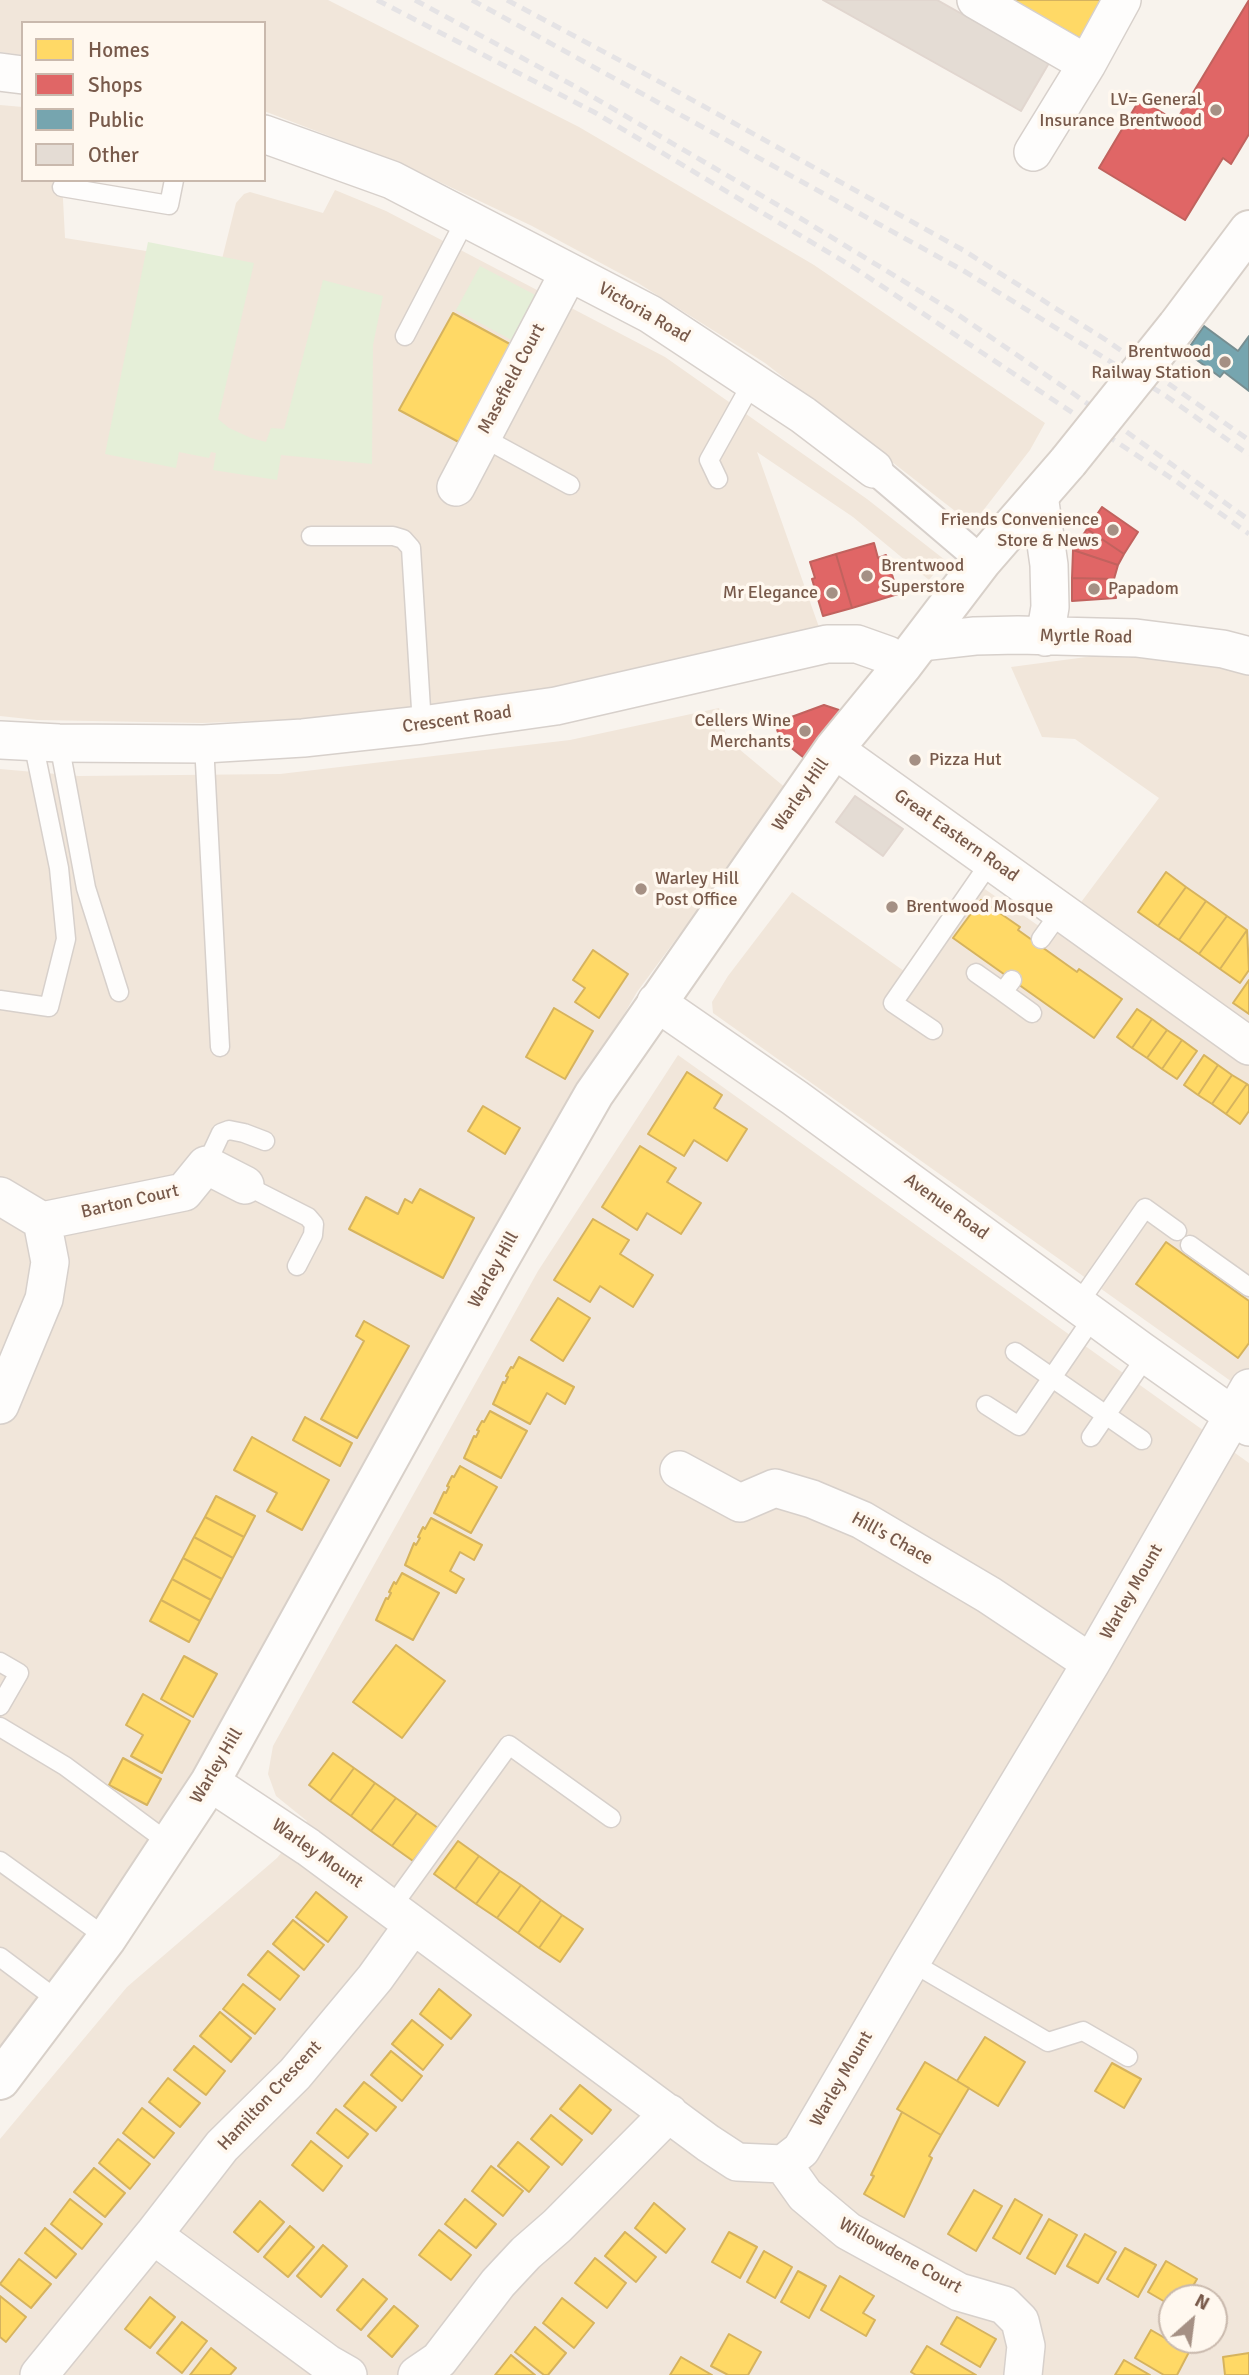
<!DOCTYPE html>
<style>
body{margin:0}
#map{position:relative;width:1249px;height:2375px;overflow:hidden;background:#f8f3ed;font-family:Signika,sans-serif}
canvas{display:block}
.legend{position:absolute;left:21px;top:21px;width:245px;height:161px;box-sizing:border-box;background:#fff8ef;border:2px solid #c9b9ad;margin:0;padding:9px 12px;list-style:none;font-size:21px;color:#785a4b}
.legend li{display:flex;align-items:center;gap:14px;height:35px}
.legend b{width:35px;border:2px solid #c9b9ad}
.north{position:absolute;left:1158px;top:2284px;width:70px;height:70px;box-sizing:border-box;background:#fff8ef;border:2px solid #c9b9ad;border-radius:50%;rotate:28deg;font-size:19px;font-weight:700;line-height:28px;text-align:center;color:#785a4b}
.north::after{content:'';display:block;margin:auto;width:24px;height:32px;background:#a59084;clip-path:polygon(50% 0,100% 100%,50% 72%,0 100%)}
</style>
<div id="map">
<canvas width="1249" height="2375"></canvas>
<ul class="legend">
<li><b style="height:19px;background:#ffd966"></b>Homes</li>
<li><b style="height:19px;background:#e06666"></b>Shops</li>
<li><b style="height:19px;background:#76a5af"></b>Public</li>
<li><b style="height:19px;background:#e4dcd4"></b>Other</li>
</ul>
<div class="north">N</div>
</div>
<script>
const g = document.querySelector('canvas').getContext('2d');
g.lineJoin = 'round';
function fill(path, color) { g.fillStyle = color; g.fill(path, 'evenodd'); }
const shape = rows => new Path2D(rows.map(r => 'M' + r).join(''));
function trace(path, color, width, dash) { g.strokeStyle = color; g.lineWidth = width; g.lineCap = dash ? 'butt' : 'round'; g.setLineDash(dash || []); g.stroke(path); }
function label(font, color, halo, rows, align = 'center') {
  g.font = font + ' Signika,sans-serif'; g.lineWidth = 7; g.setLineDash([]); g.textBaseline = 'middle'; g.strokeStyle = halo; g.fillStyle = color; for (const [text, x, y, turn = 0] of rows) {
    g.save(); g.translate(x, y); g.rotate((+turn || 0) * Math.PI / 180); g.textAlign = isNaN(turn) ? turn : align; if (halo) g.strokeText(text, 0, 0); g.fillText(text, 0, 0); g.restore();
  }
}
fill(shape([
 [0,0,328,0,579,127,814,265,1045,423,1030,450,975,521,964,518,765,363,638,283,532,226,402,164,264,111,264,23,23,23,23,55,0,52],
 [0,105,23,107,23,180,62,180,65,238,221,263,236,203,244,194,250,192,323,213,335,190,386,211,665,357,867,499,945,560,929,580,853,517,757,452,820,630,623,680,336,718,202,723,37,720,0,716],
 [1094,656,1199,661,1249,675,1249,1394,713,1013,712,1002,728,976,792,892,904,971,970,879,1055,937,1159,798,1075,739,1042,737,1011,667],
 [719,708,727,739,787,789,637,992,497,1233,269,1648,140,1865,0,2059,0,769,79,776,280,774,570,740],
 [678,1055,1249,1463,1249,2375,0,2375,0,2139,127,1987,277,1858,307,1821,276,1796,268,1774,273,1746,538,1271],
 [1172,2298,1214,2298,1214,2340,1172,2340]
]), '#f1e6da');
fill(shape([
 [148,242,254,263,218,419,229,428,251,438,266,442,271,428,284,429,323,280,383,296,373,345,372,464,281,455,277,480,213,470,216,453,211,452,209,458,179,452,176,468,105,454],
 [480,266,541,298,517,343,456,310]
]), '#e5efd8');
const homes = shape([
 [1012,0,1107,0,1085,41,1012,0],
 [453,313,519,349,466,446,399,410,453,313],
 [1166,872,1186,887,1158,926,1138,912,1166,872],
 [1186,887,1206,901,1179,940,1158,926,1186,887],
 [981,900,1020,927,1018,930,1077,972,1079,969,1122,999,1094,1038,953,938,981,900],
 [1206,901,1227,916,1199,954,1179,940,1206,901],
 [1227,916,1247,930,1220,969,1199,954,1227,916],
 [1247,930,1249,970,1240,983,1220,969,1247,930],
 [593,950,628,974,599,1018,575,1002,585,988,573,980,593,950],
 [1249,980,1249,1014,1233,1003,1249,980],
 [554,1008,593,1031,565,1079,526,1057,554,1008],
 [1137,1009,1152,1019,1132,1048,1117,1037,1137,1009],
 [1152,1019,1167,1030,1147,1058,1132,1048,1152,1019],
 [1167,1030,1182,1040,1162,1069,1147,1058,1167,1030],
 [1182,1040,1197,1051,1177,1079,1162,1069,1182,1040],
 [1204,1055,1218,1065,1198,1095,1184,1085,1204,1055],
 [1218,1065,1232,1075,1212,1104,1198,1095,1218,1065],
 [687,1072,722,1095,714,1108,747,1129,727,1161,694,1140,684,1156,648,1134,687,1072],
 [1232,1075,1247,1084,1226,1114,1212,1104,1232,1075],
 [1247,1084,1249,1086,1249,1111,1240,1124,1226,1114,1247,1084],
 [483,1106,520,1128,505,1154,468,1131,483,1106],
 [640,1146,676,1168,667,1182,701,1203,681,1234,647,1213,637,1230,602,1207,640,1146],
 [420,1189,474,1218,443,1278,349,1229,366,1197,398,1214,405,1199,412,1203,420,1189],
 [593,1219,629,1240,620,1254,653,1275,633,1307,600,1286,590,1302,554,1280,593,1219],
 [1166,1242,1249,1301,1249,1343,1238,1358,1136,1284,1166,1242],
 [558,1298,590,1318,563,1361,531,1340,558,1298],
 [364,1321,409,1346,357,1438,321,1419,364,1341,356,1336,364,1321],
 [519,1357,574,1387,565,1404,547,1393,530,1424,493,1404,503,1382,505,1383,508,1377,506,1376,511,1367,513,1368,519,1357],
 [490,1411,527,1431,501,1478,464,1458,474,1436,476,1437,479,1431,477,1430,482,1421,484,1422,490,1411],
 [305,1417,352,1443,340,1466,293,1440,305,1417],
 [252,1437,329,1480,302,1530,267,1511,277,1493,234,1470,252,1437],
 [460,1466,497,1487,471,1533,434,1513,444,1492,446,1493,449,1487,447,1486,452,1476,454,1477,460,1466],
 [216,1496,255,1516,244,1537,205,1517,216,1496],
 [205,1517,244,1537,233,1558,194,1537,205,1517],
 [431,1518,482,1545,474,1560,460,1552,450,1571,464,1579,456,1593,405,1565,414,1543,416,1545,420,1538,418,1537,423,1527,425,1529,431,1518],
 [194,1537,233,1558,222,1579,183,1558,194,1537],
 [183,1558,222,1579,211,1600,172,1579,183,1558],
 [402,1573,439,1593,413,1640,376,1620,386,1598,388,1599,391,1593,389,1592,394,1582,396,1584,402,1573],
 [172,1579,211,1600,200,1621,161,1600,172,1579],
 [161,1600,200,1621,189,1642,150,1621,161,1600],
 [396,1645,445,1681,402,1738,353,1702,396,1645],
 [184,1656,217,1674,193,1717,161,1699,184,1656],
 [143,1694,190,1721,162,1773,131,1756,143,1735,126,1725,143,1694],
 [333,1753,354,1768,330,1801,309,1785,333,1753],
 [123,1758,161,1779,147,1805,109,1785,123,1758],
 [354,1768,375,1783,351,1816,330,1801,354,1768],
 [375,1783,396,1798,371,1831,351,1816,375,1783],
 [396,1798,417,1813,392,1846,371,1831,396,1798],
 [417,1813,438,1828,413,1861,392,1846,417,1813],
 [458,1841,479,1856,455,1889,434,1874,458,1841],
 [479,1856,500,1871,476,1904,455,1889,479,1856],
 [500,1871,521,1885,497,1918,476,1904,500,1871],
 [521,1885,541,1900,518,1933,497,1918,521,1885],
 [316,1892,347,1917,328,1942,296,1917,316,1892],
 [541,1900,562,1915,539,1948,518,1933,541,1900],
 [562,1915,583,1929,560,1962,539,1948,562,1915],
 [293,1920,324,1945,304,1970,273,1944,293,1920],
 [268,1951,299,1976,280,2000,248,1975,268,1951],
 [243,1984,275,2009,255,2034,223,2009,243,1984],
 [439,1989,471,2015,451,2039,420,2014,439,1989],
 [220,2012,251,2038,231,2062,200,2036,220,2012],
 [412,2020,443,2045,423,2070,392,2044,412,2020],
 [985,2037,1025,2062,998,2106,957,2081,985,2037],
 [194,2046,225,2071,206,2095,174,2070,194,2046],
 [391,2051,422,2076,402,2101,371,2075,391,2051],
 [925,2062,969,2088,941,2135,897,2109,925,2062],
 [1112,2063,1141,2079,1124,2108,1095,2091,1112,2063],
 [168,2078,200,2103,180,2127,149,2102,168,2078],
 [364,2082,396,2107,376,2131,344,2106,364,2082],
 [580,2085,611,2110,592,2134,560,2109,580,2085],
 [142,2108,174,2133,154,2158,123,2133,142,2108],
 [336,2109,368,2134,348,2158,317,2133,336,2109],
 [902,2112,941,2135,929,2156,932,2158,904,2217,864,2194,874,2176,871,2175,902,2112],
 [551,2115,582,2140,562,2165,531,2139,551,2115],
 [118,2139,150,2164,130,2189,99,2163,118,2139],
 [311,2141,342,2166,323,2191,292,2165,311,2141],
 [518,2142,549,2167,529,2192,498,2166,518,2142],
 [491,2166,523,2191,503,2216,472,2191,491,2166],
 [94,2168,125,2193,105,2217,74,2192,94,2168],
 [974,2190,1002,2206,976,2251,948,2234,974,2190],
 [70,2199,102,2224,82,2249,51,2224,70,2199],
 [465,2199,496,2224,476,2248,445,2224,465,2199],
 [1015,2199,1042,2215,1020,2254,993,2238,1015,2199],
 [260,2201,284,2222,258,2252,234,2232,260,2201],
 [654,2203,685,2229,666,2253,635,2228,654,2203],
 [1049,2219,1077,2235,1055,2274,1027,2258,1049,2219],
 [290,2226,314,2247,288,2277,264,2257,290,2226],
 [45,2228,76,2254,56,2278,25,2253,45,2228],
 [439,2230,471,2255,451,2280,419,2255,439,2230],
 [625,2232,656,2257,636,2282,605,2256,625,2232],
 [729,2232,757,2247,740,2278,712,2262,729,2232],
 [1085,2234,1116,2252,1098,2283,1067,2266,1085,2234],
 [323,2245,347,2266,321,2297,297,2276,323,2245],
 [1125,2248,1156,2265,1138,2297,1107,2279,1125,2248],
 [764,2251,792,2267,775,2298,747,2282,764,2251],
 [595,2258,626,2283,607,2308,575,2283,595,2258],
 [19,2259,51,2284,31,2308,0,2284,19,2259],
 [1166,2261,1197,2279,1186,2298,1172,2298,1172,2306,1148,2292,1166,2261],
 [798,2271,826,2286,809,2318,781,2302,798,2271],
 [840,2276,874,2296,863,2313,875,2320,866,2336,821,2310,840,2276],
 [363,2279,387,2299,361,2330,337,2310,363,2279],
 [0,2296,26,2317,6,2342,0,2337,0,2296],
 [150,2297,175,2317,150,2348,125,2329,150,2297],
 [562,2298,594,2323,574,2348,543,2323,562,2298],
 [394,2306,418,2326,392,2357,368,2336,394,2306],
 [957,2317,996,2339,980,2367,941,2344,957,2317],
 [182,2322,207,2341,182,2373,157,2353,182,2322],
 [535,2327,566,2353,548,2375,544,2375,515,2352,535,2327],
 [1151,2330,1189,2352,1177,2375,1164,2375,1135,2358,1151,2330],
 [729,2334,761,2352,748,2375,728,2375,711,2366,729,2334],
 [927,2346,976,2375,916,2375,911,2372,927,2346],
 [211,2348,236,2368,230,2375,190,2375,211,2348],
 [1249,2353,1249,2375,1225,2375,1223,2357,1249,2353],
 [511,2355,535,2375,495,2375,511,2355],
 [681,2357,712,2375,670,2375,681,2357],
 [1124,2360,1150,2375,1115,2375,1124,2360]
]);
fill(homes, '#ffd966');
trace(homes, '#d6b35e', 2);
const shops = shape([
 [1249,0,1249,134,1231,164,1223,158,1185,220,1099,168,1140,99,1176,121,1249,0],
 [1102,507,1138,532,1124,554,1087,529,1102,507],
 [1087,529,1124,554,1118,565,1073,550,1087,529],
 [874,543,878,558,886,555,898,594,852,608,836,554,874,543],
 [1073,550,1118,565,1114,579,1072,578,1073,550],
 [836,554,852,608,823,616,812,579,815,578,810,562,836,554],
 [1072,578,1114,579,1116,598,1072,601,1072,578],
 [824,705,839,710,846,716,808,761,780,739,775,723,824,705]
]);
fill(shops, '#e06666');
trace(shops, '#c1625e', 2);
const public = shape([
 [1204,326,1238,351,1249,336,1249,391,1224,372,1220,377,1186,352,1204,326]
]);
fill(public, '#76a5af');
trace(public, '#778e91', 2);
const building = shape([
 [823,0,937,0,1049,63,1021,111,823,0],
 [855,796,903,829,883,856,836,822,855,796]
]);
fill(building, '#e4dcd4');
trace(building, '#e1d6cf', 2);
const service = shape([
 [62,187,169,205,174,180],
 [405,336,467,217],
 [482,437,570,485],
 [718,479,709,460,753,381],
 [311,536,393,536,403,539,411,548,422,725],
 [59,743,86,888,119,992],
 [204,744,220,1047],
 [1041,939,1061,911],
 [976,973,1003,992],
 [1012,980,1003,992,1032,1013],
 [0,1000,49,1007,66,939,59,868,33,742],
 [933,1030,893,1003,991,861],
 [206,1165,221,1133,229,1130,244,1133,265,1141],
 [245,1185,308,1217,314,1224,313,1235,297,1266],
 [1190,1245,1249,1287],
 [1078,1304,1145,1208,1177,1231],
 [1015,1352,1142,1440],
 [986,1405,1019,1426,1094,1316],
 [1091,1437,1147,1355],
 [0,1662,19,1673,0,1706],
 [0,1727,65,1766,169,1843],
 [0,1861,107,1938],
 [391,1908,509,1745,611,1818],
 [0,1957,60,2002],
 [911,1962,1048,2042,1083,2031,1128,2057]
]);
const pedestrian = shape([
 [874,469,982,561]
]);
const minor = shape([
 [976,0,1087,64],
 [0,72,23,75],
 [264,134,392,180,650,314,803,415,874,469],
 [1033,152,1087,64,1122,0],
 [456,487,569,272],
 [1039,495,1049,565,1050,607,1045,637],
 [921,642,975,636,1018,635,1136,638,1223,649,1249,656],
 [0,740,59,743,204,744,303,738,422,725,556,706,827,644,857,644,888,655,902,666],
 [834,749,1249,1046],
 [656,1002,795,1098,1140,1350,1249,1427],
 [0,1196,42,1221,50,1262,44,1299,0,1405],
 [42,1221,184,1192,206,1165,245,1185],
 [679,1470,740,1503,775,1488,812,1499,862,1520,989,1595,1091,1663],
 [210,1782,308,1847,708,2143,737,2162,783,2164,801,2150,911,1962,1091,1663,1249,1388],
 [783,2164,805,2195,848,2231,959,2292,1004,2305,1020,2321,1026,2346,1023,2375],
 [39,2375,153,2235],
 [348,2375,327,2363,153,2235,222,2146,295,2074,375,1978,413,1925],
 [417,2375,439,2360,498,2283,526,2253,557,2226,669,2113]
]);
const secondary = shape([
 [1177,326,1249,230],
 [0,2080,107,1938,210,1782,495,1267,594,1094,834,749,902,666,982,561,1068,462]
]);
trace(service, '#d7d0cb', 21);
trace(pedestrian, '#d7d0cb', 32);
trace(minor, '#d7d0cb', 40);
trace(secondary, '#d8d0c9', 42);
trace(service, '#fefdfc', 18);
trace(pedestrian, '#fefdfc', 28);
trace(minor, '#fefdfc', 37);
trace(secondary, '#fefdfc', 38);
trace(shape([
 [377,0,594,112,853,267,1177,482,1249,534],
 [415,0,576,87,800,218,954,312,1074,394,1249,520],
 [472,0,964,271,1166,396,1249,455],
 [507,0,649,76,963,250,1106,340,1249,440]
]), '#e5e3e5', 5, [10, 7]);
const secondaryBridge = shape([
 [1068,462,1177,326]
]);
trace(secondaryBridge, '#d8d0c9', 42, []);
trace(secondaryBridge, '#fefdfc', 38);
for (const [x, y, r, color] of [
 [1216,110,7,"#a59084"],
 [1225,362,7,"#a59084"],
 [1113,530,7,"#a59084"],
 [867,576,7,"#a59084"],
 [1094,589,7,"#a59084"],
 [832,593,7,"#a59084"],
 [805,731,7,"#a59084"],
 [915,760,7,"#a59084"],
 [641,889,7,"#a59084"],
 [892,907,7,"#a59084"]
]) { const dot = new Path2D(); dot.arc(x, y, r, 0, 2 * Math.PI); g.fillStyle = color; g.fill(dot); trace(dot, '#fff8ef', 2.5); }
label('18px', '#785a4b', '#fff8ef', [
 ["LV= General",1202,100],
 ["Insurance Brentwood",1202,121],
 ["Brentwood",1211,352],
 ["Railway Station",1211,373],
 ["Friends Convenience",1099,520],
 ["Store & News",1099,541],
 ["Brentwood",881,566,"left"],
 ["Superstore",881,587,"left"],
 ["Papadom",1108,589,"left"],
 ["Mr Elegance",818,593],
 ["Cellers Wine",791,721],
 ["Merchants",791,742],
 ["Pizza Hut",929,760,"left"],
 ["Warley Hill",655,879,"left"],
 ["Post Office",655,900,"left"],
 ["Brentwood Mosque",906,907,"left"]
], 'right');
label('18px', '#785a4b', '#fff8ef', [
 ["Victoria Road",644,313,30],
 ["Masefield Court",512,379,-62],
 ["Myrtle Road",1086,637,1],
 ["Crescent Road",457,720,-8],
 ["Warley Hill",801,795,-55],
 ["Great Eastern Road",956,836,35],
 ["Barton Court",130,1202,-13],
 ["Avenue Road",946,1207,36],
 ["Warley Hill",494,1270,-61],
 ["Hill's Chace",892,1539,29],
 ["Warley Mount",1132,1592,-60],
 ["Warley Hill",217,1766,-59],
 ["Warley Mount",317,1854,35],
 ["Warley Mount",842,2079,-60],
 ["Hamilton Crescent",270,2096,-47],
 ["Willowdene Court",900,2256,29]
]);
</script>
